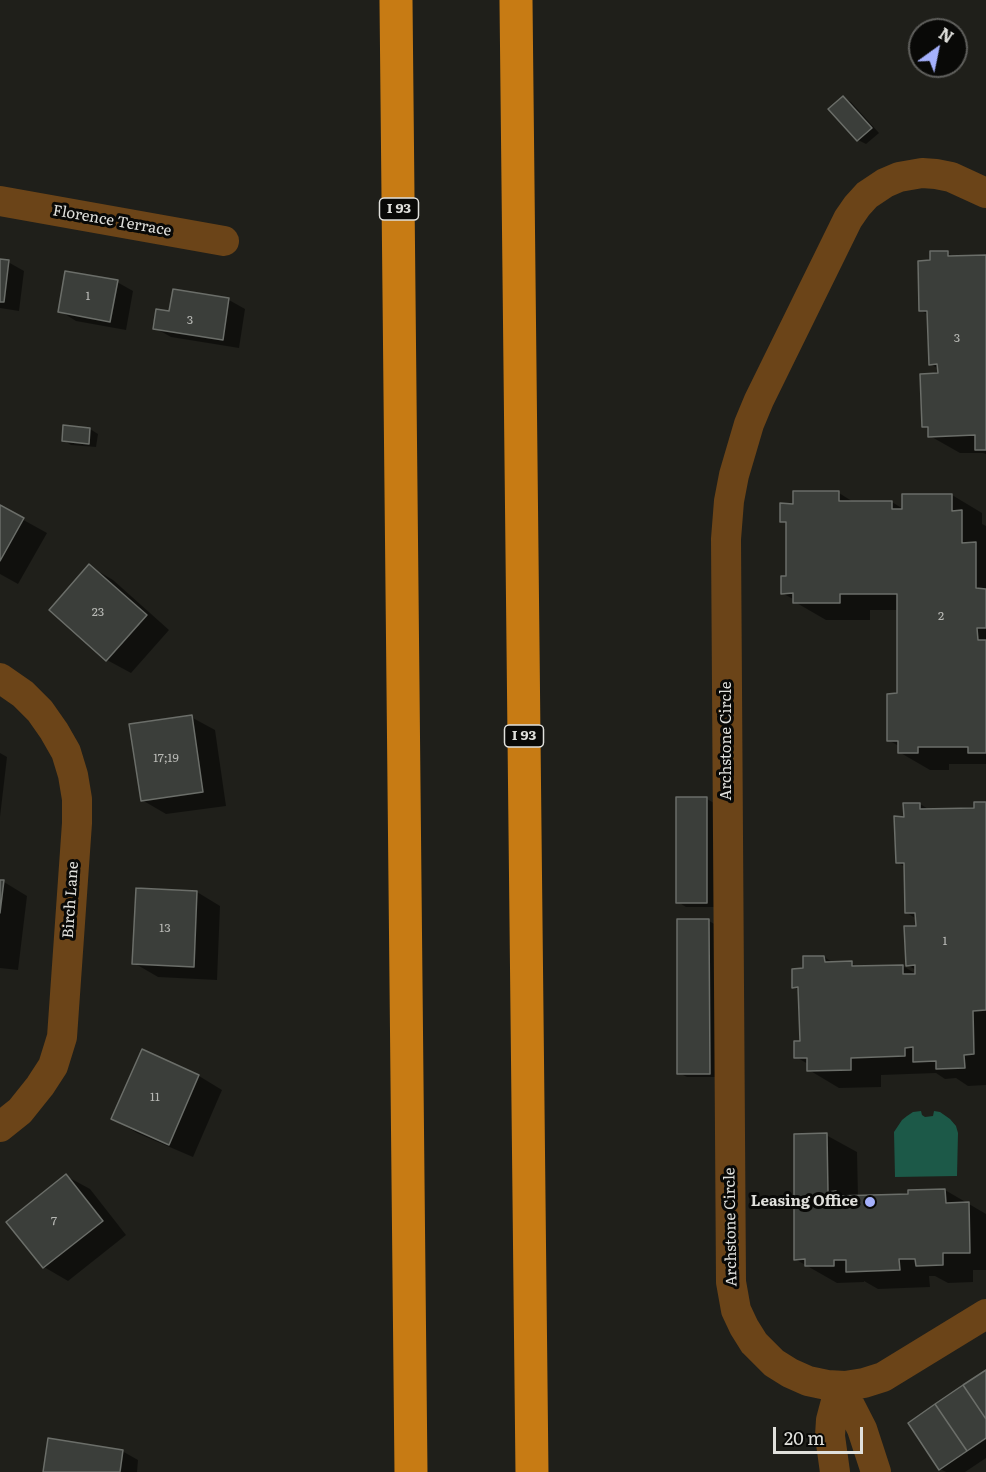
<!DOCTYPE html>
<style>
body{margin:0}
#map{position:relative;width:986px;height:1472px;overflow:hidden;background:#1f1f1a;font-family:Literata,serif}
canvas{display:block}
.north{position:absolute;left:908px;top:18px;width:60px;height:60px;box-sizing:border-box;background:#090907;border:2px solid #5f5f5c;border-radius:50%;rotate:33deg;font-size:16px;font-weight:700;line-height:24px;text-align:center;color:#e0e0dc}
.north::after{content:'';display:block;margin:auto;width:21px;height:27px;background:#a5b1fc;clip-path:polygon(50% 0,100% 100%,50% 72%,0 100%)}
.scale{position:absolute;left:773px;top:1427px;width:90px;height:27px;box-sizing:border-box;border:3px solid #e0e0dc;border-top:0;padding-left:8px;font-size:18px;line-height:21px;white-space:nowrap;color:#e0e0dc;-webkit-text-stroke:4px #090907;paint-order:stroke}
</style>
<div id="map">
<canvas width="986" height="1472"></canvas>
<div class="north">N</div>
<div class="scale">20 m</div>
</div>
<script>
const g = document.querySelector('canvas').getContext('2d');
g.lineJoin = 'round';
function fill(path, color) { g.fillStyle = color; g.fill(path, 'evenodd'); }
const shape = rows => new Path2D(rows.map(r => 'M' + r).join(''));
function trace(path, color, width, dash) { g.strokeStyle = color; g.lineWidth = width; g.lineCap = dash ? 'butt' : 'round'; g.setLineDash(dash || []); g.stroke(path); }
function label(font, color, halo, rows, align = 'center') {
  g.font = font + ' Literata,serif'; g.lineWidth = 6; g.setLineDash([]); g.textBaseline = 'middle'; g.strokeStyle = halo; g.fillStyle = color; for (const [text, x, y, turn = 0] of rows) {
    g.save(); g.translate(x, y); g.rotate((+turn || 0) * Math.PI / 180); g.textAlign = isNaN(turn) ? turn : align; if (halo) g.strokeText(text, 0, 0); g.fillText(text, 0, 0); g.restore();
  }
}
fill(shape([
 [921,1111,922,1115,925,1117,933,1116,934,1111,940,1112,950,1119,956,1126,958,1133,957,1176,895,1177,894,1132,902,1120,907,1116,913,1112]
]), '#1c5948');
fill(shape([
 [843,98,851,102,879,133,866,144,858,140,830,109],
 [947,253,955,257,986,256,986,454,983,453,960,453,930,436,930,430,923,426,939,375,939,369,930,364,929,315,921,311,931,261],
 [0,261,8,262,24,271,19,311,0,308],
 [117,282,133,291,126,330,76,321,60,311],
 [174,291,229,300,245,309,239,348,171,337,155,328,171,313],
 [65,426,90,429,98,434,96,447,71,445,63,440],
 [839,493,855,503,892,502,903,509,952,495,982,513,982,524,986,526,986,764,949,764,949,770,930,770,899,752,899,746,888,740,898,695,898,610,870,610,870,620,826,620,795,602,795,600,782,593,788,577,788,524,782,521,794,505],
 [0,507,47,533,18,584,0,574],
 [89,566,113,580,169,630,131,673,107,660,51,610],
 [191,717,215,730,226,806,166,814,142,800],
 [0,753,7,757,0,817],
 [707,799,714,803,714,907,686,907,678,902],
 [986,803,986,1085,968,1086,956,1078,945,1079,936,1073,881,1075,881,1087,839,1088,809,1070,808,1064,796,1057,801,1043,800,990,794,987,805,970,824,957,834,963,851,963,860,968,903,966,916,974,916,970,907,965,917,927,917,919,907,913,905,867,897,862,905,818,920,804,930,810,976,809],
 [0,881,4,882,27,896,18,970,0,968],
 [197,892,220,906,217,980,158,977,134,963],
 [709,921,716,925,717,1077,687,1077,679,1073],
 [143,1051,199,1076,222,1090,193,1157,137,1133,113,1119],
 [826,1135,857,1152,858,1197,910,1195,945,1190,986,1214,986,1270,973,1270,973,1282,948,1283,935,1276,929,1276,930,1287,878,1289,864,1281,864,1282,837,1283,795,1259],
 [66,1176,90,1189,126,1235,68,1281,44,1267,8,1222],
 [986,1372,986,1458,965,1472,946,1472,940,1469],
 [122,1451,138,1460,137,1472,44,1472]
]), '#0007');
const building = shape([
 [843,96,872,128,857,141,828,109,843,96],
 [930,251,948,251,948,256,986,255,986,450,975,450,975,435,928,437,928,427,922,427,920,374,938,373,937,364,929,365,927,311,919,311,918,261,930,260,930,251],
 [0,259,9,260,4,302,0,302,0,259],
 [65,271,118,280,110,322,58,312,65,271],
 [173,289,229,298,223,340,153,329,156,309,169,311,173,289],
 [63,425,90,428,89,444,62,441,63,425],
 [793,491,839,491,839,501,892,501,892,509,902,509,902,494,952,494,952,511,962,510,962,543,976,542,976,588,986,589,986,628,977,628,978,640,986,640,986,753,968,753,968,747,918,747,918,753,898,753,898,741,887,741,887,694,897,693,897,594,840,594,840,603,793,603,793,593,781,594,781,576,786,576,786,522,780,522,780,503,793,504,793,491],
 [0,505,24,518,0,561,0,505],
 [89,564,147,615,106,661,49,610,89,564],
 [192,715,203,792,141,801,129,724,192,715],
 [676,797,707,797,707,903,676,903,676,797],
 [974,802,986,802,986,1010,973,1011,974,1054,964,1055,965,1068,936,1069,936,1061,913,1062,913,1047,905,1048,905,1056,851,1058,851,1070,807,1071,807,1058,794,1058,794,1041,800,1041,798,987,792,988,792,969,803,968,803,956,824,956,825,962,852,961,852,966,903,965,903,974,915,974,915,965,906,966,904,926,916,926,915,913,905,913,904,863,896,863,894,816,904,817,903,803,920,803,920,809,974,808,974,802],
 [0,880,4,880,0,913,0,880],
 [136,888,197,891,194,967,132,964,136,888],
 [677,919,709,919,710,1074,677,1074,677,919],
 [142,1049,199,1075,169,1145,111,1119,142,1049],
 [827,1133,828,1192,836,1191,836,1196,908,1194,908,1190,945,1189,946,1203,969,1202,970,1253,943,1253,943,1265,916,1266,915,1259,899,1259,900,1270,846,1272,846,1260,834,1260,834,1266,805,1266,805,1259,794,1260,794,1134,827,1133],
 [66,1174,103,1221,43,1268,6,1222,66,1174],
 [986,1370,986,1419,963,1385,986,1370],
 [963,1385,986,1419,986,1438,967,1451,935,1404,963,1385],
 [935,1404,967,1451,939,1470,908,1423,935,1404],
 [48,1438,123,1450,120,1472,43,1472,48,1438]
]);
fill(building, '#3b3e3a');
trace(building, '#6b6e69', 1.5);
trace(shape([
 [986,193,951,177,936,174,922,173,899,177,885,183,867,195,857,206,848,219,759,400,749,424,734,475,729,501,726,539,731,1282,736,1310,744,1327,754,1343,774,1363,790,1373,808,1381,827,1385,845,1386,864,1383,883,1377,986,1314],
 [0,201,224,241],
 [0,678,23,694,40,711,54,731,66,752,73,775,77,799,77,823,62,1037,53,1066,40,1086,20,1111,0,1127],
 [840,1386,862,1429,876,1472],
 [835,1472,830,1436,831,1420,840,1386]
]), '#6b4418', 30);
trace(shape([
 [396,0,411,1472],
 [516,0,532,1472]
]), '#c77b14', 33);
for (const [x, y, r, color] of [
 [870,1202,6,"#a5b1fc"]
]) { const dot = new Path2D(); dot.arc(x, y, r, 0, 2 * Math.PI); g.fillStyle = color; g.fill(dot); trace(dot, '#090907', 2); }
label('12px', '#b7b8b4', null, [
 ["1",88,296],
 ["3",190,320],
 ["3",957,338],
 ["23",98,612],
 ["2",941,616],
 ["17;19",166,758],
 ["13",165,928],
 ["1",945,941],
 ["11",155,1097],
 ["7",54,1221]
]);
for (const [x, y, w] of [
 [399,209,39],
 [524,736,39]
]) { const box = new Path2D(); box.roundRect(x - w / 2, y - 11, w, 22, 4.5); g.fillStyle = '#090907'; g.fill(box); trace(box, '#e0e0dc', 1.5); }
label('bold 14px', '#e0e0dc', null, [
 ["I 93",399,209],
 ["I 93",524,736]
]);
label('15px', '#e0e0dc', '#090907', [
 ["Florence Terrace",112,221,10],
 ["Archstone Circle",727,741,-90],
 ["Birch Lane",71,900,-86],
 ["Archstone Circle",731,1227,-91]
]);
label('bold 15px', '#e0e0dc', '#090907', [
 ["Leasing Office",858,1202]
], 'right');
</script>
